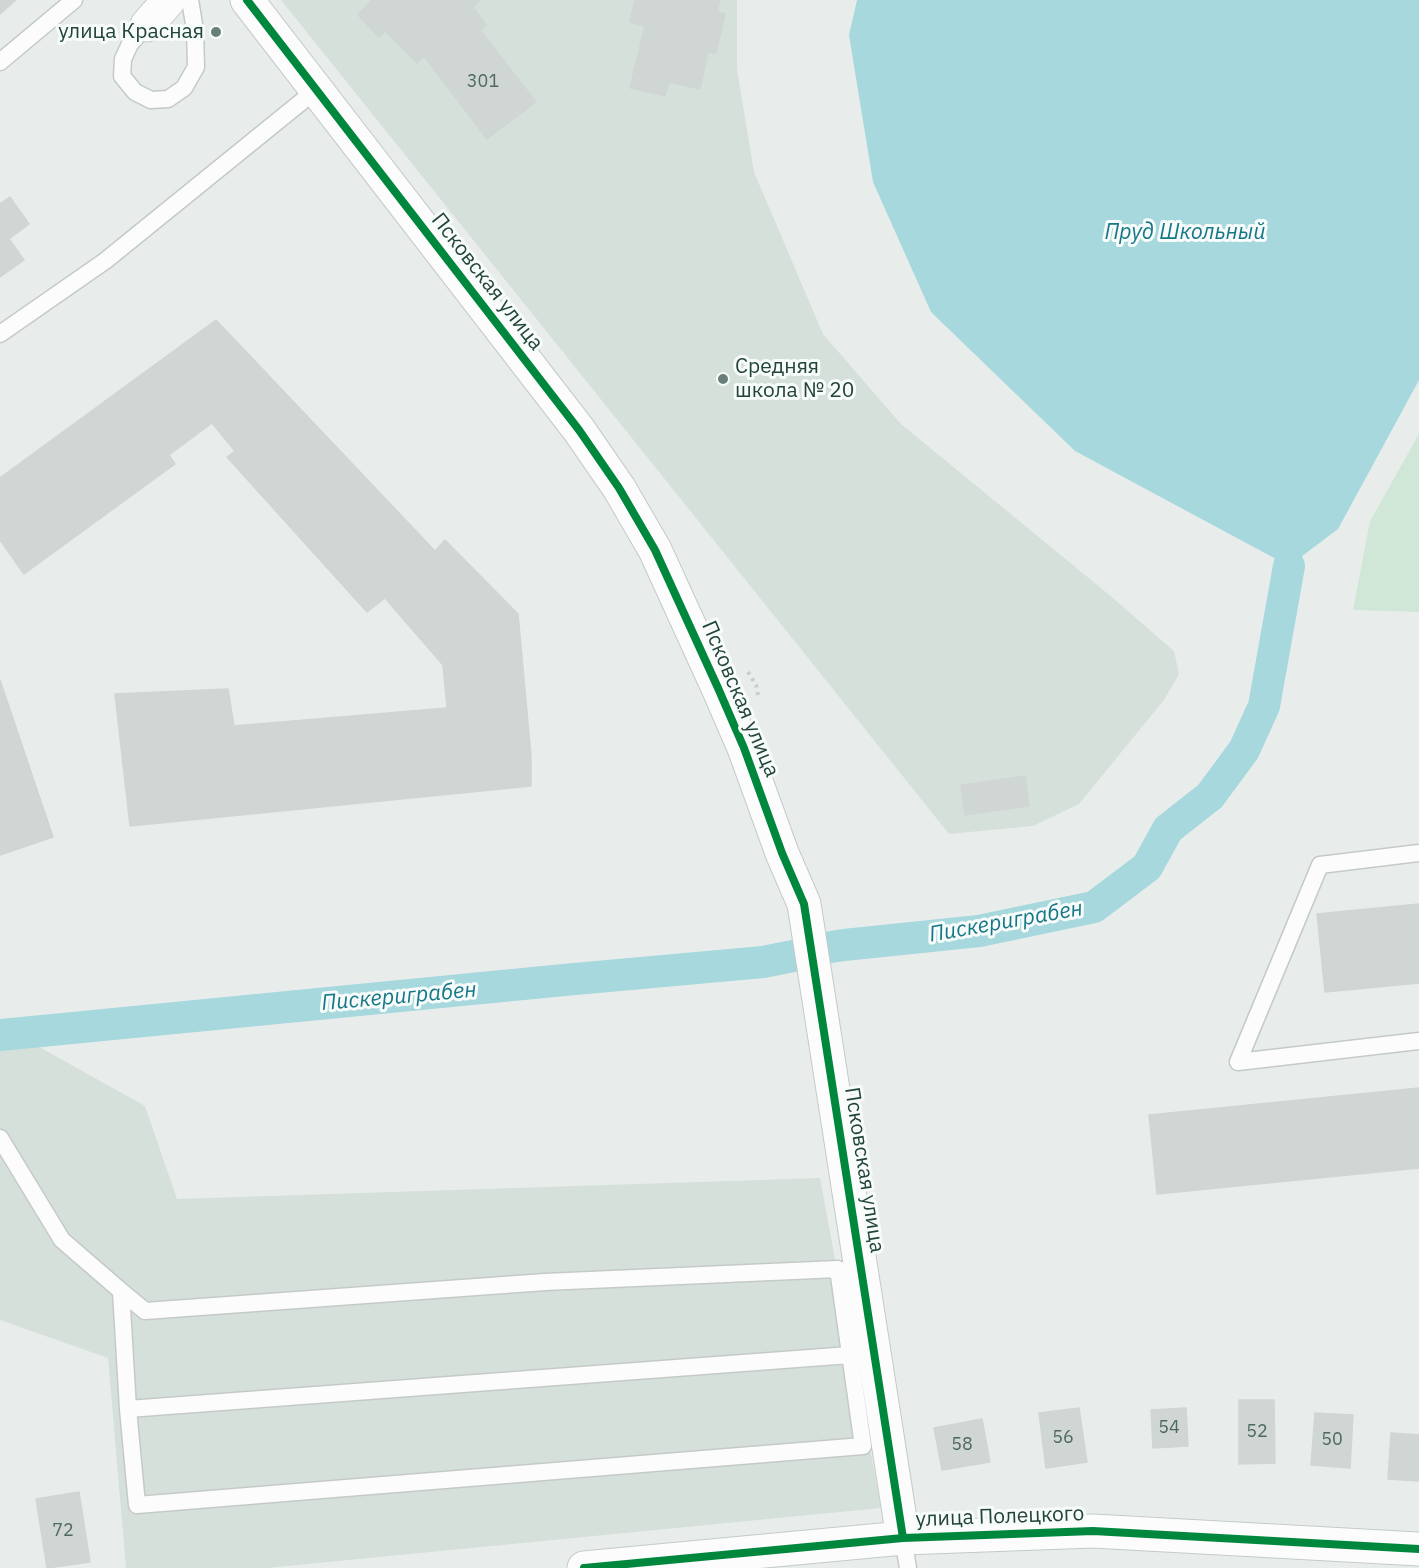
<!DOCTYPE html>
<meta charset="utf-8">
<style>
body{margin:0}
canvas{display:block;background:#e8edeb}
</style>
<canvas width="1419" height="1568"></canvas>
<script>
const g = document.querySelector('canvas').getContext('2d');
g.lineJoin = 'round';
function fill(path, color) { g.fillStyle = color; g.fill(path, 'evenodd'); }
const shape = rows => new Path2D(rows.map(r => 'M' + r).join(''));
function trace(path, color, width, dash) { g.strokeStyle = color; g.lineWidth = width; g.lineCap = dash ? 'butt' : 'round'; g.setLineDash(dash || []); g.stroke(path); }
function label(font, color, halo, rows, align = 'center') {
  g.font = font + ' "IBM Plex Sans",sans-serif'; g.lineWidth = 6; g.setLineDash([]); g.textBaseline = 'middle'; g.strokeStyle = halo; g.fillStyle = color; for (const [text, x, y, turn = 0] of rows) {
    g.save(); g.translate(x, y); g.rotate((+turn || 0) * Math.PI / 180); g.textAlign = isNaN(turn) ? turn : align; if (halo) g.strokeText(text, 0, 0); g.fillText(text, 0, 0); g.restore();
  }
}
fill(shape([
 [281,0,737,0,737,69,754,172,823,334,901,424,1107,593,1174,651,1179,674,1164,700,1079,804,1033,826,949,834],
 [0,1025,145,1106,177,1199,820,1178,881,1508,267,1568,126,1568,108,1358,0,1320]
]), '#d5e0db');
fill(shape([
 [1419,434,1419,612,1353,610,1370,521]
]), '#d0e7d7');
fill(shape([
 [857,0,1419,0,1419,380,1338,529,1289,566,1075,451,931,312,873,182,849,35]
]), '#a6d8de');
trace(shape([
 [831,947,844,945,979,931,1094,907,1147,867,1168,829,1210,796,1244,750,1264,706,1289,566],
 [0,1035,564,980,763,962,798,955]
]), '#a6d8de', 32);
const building = shape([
 [0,0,16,0,0,14,0,0],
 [372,0,480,0,473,7,486,25,480,30,536,102,487,139,424,56,417,63,385,31,379,37,358,15,372,0],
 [635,0,720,0,717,12,725,14,716,53,708,52,700,89,669,82,665,96,630,88,645,26,630,22,635,0],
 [10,197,29,224,9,239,24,260,0,277,0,204,10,197],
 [216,320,435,551,445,540,518,614,531,756,531,786,130,826,115,694,228,689,234,726,447,708,443,665,385,598,367,612,227,457,235,451,212,423,169,455,175,464,24,574,0,540,0,478,216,320],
 [0,680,53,837,0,855,0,680],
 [1025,776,1029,806,965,815,961,785,1025,776],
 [1419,904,1419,983,1325,992,1317,914,1419,904],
 [1419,1088,1419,1168,1157,1194,1149,1115,1419,1088],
 [1239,1400,1274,1400,1275,1463,1239,1464,1239,1400],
 [1079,1408,1087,1462,1046,1468,1039,1413,1079,1408],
 [1186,1408,1188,1446,1153,1448,1151,1410,1186,1408],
 [1315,1413,1353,1415,1350,1468,1311,1465,1315,1413],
 [982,1419,990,1462,942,1470,934,1428,982,1419],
 [1391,1433,1419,1435,1419,1481,1388,1479,1391,1433],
 [79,1492,90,1562,47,1568,36,1499,79,1492]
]);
fill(building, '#d0d6d4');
trace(building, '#d0d6d4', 1.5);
const lane = shape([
 [147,25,130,44,123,59,122,76,135,92,151,100,168,99,184,88,196,67,195,30,190,0],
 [0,62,74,0],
 [0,334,105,261,316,90],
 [1419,853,1320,865,1238,1062,1419,1041],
 [0,1138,62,1240,121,1291,145,1311,545,1282,838,1269,863,1446,137,1505,128,1409,121,1291],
 [128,1409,850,1355],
 [903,1538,908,1568]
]);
const street = shape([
 [247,0,579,430,619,488,655,550,718,688,744,748,782,853,804,904,903,1538],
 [147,25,169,0]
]);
const secondary = shape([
 [584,1568,903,1538,1093,1531,1419,1549]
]);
trace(lane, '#c5cac8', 19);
trace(street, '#c5cac8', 35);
trace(secondary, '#c3cbc8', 35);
trace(shape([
 [748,672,756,685,758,695]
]), '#c6cfcd', 4, [3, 4.5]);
trace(lane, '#fcfcfc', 16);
trace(street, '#fcfcfc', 33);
trace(secondary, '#fcfcfc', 33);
trace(shape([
 [247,0,579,430,619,488,655,550,718,688,744,748,782,853,804,904,903,1538],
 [584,1568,903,1538,1093,1531,1419,1549]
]), '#00873e', 8);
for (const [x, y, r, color] of [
 [216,32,6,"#677f78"],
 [723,379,6,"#677f78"]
]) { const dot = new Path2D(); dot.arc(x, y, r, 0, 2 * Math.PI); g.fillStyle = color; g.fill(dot); trace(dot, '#f7fbf9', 2); }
label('18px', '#4e6961', null, [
 ["301",483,82],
 ["54",1169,1428],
 ["52",1257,1432],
 ["56",1063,1438],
 ["50",1332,1440],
 ["58",962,1445],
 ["72",63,1531]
]);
label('21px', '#22443a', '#f7fbf9', [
 ["улица Красная",204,32],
 ["Средняя",735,367,"left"],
 ["школа № 20",735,391,"left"]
], 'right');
label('21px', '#22443a', '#f7fbf9', [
 ["Псковская улица",487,282,52],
 ["Псковская улица",740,699,67],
 ["Псковская улица",864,1170,81],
 ["улица Полецкого",1000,1517,-2]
]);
label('italic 22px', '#157787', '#f7fbf9', [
 ["Пруд Школьный",1185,233],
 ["Пискериграбен",1006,922,-10],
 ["Пискериграбен",399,997,-5]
]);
</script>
